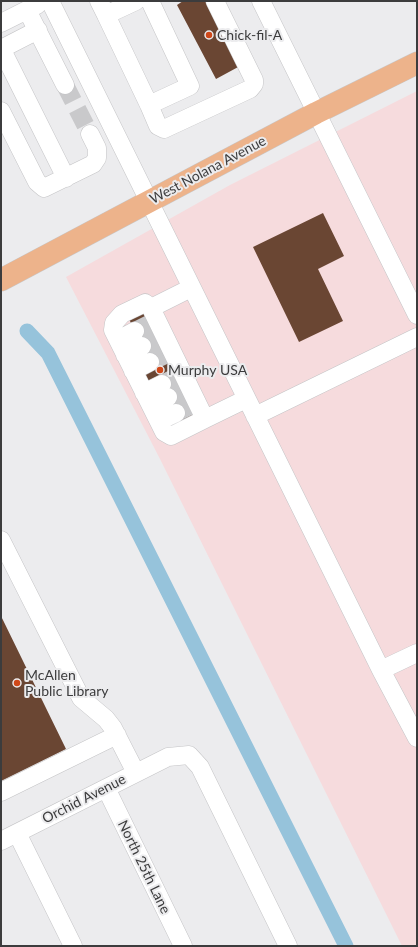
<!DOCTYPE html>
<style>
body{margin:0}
#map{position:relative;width:418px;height:947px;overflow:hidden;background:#ececee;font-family:Lato,sans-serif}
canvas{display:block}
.frame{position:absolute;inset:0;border:2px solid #3c3c3d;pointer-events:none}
</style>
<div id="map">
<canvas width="418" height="947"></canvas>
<div class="frame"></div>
</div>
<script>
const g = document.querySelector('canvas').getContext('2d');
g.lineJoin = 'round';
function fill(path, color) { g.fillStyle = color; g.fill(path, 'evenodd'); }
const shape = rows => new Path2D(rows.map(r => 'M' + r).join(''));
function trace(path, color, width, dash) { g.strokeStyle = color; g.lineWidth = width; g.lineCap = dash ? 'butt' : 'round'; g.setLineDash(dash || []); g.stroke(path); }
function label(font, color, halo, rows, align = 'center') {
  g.font = font + ' Lato,sans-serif'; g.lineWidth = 4; g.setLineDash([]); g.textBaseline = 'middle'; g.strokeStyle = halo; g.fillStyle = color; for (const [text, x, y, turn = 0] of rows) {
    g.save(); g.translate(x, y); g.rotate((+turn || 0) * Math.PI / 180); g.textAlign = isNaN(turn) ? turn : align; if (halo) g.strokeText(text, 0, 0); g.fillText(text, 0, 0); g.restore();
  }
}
fill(shape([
 [417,91,417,946,402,946,160,459,66,277,230,185]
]), '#f6dbdd');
trace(shape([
 [27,331,48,353,346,946]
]), '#96c3db', 15);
fill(shape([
 [183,1,208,1,240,66,216,79,177,5],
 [323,213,344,256,318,269,343,321,299,342,253,247],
 [143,312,197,419,183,426,158,376,148,381,144,373,153,368,129,319],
 [1,616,66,749,1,781]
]), '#6a4633');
trace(shape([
 [65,85,90,134],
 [135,331,149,324],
 [142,346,157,340],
 [150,362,165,355],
 [162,384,176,377],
 [168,397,182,390],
 [176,413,190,406]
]), '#c9c9cb', 18, [18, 9]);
const minor = shape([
 [50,1,381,670,417,738],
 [99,1,106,15,136,1],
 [261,1,417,315],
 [27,10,65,85],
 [106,15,149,105,190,86,150,1],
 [1,23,37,5],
 [1,48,66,178],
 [1,49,38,30],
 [149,105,158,126,164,129,250,89,254,84,254,80,215,1],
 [1,111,37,182,44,188,93,164,97,158,97,148,90,134],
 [191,288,151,308,205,419,246,399],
 [151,308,145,303,122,314,114,323,113,330,164,432,171,436,205,419],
 [118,340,135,331],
 [125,355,142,346],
 [133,371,150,362],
 [144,393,162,384],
 [151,406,168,397],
 [255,416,417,337],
 [159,421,176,413],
 [1,540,81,698,106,719,113,728,136,773],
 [381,670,417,653],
 [106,788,183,946],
 [1,792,117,735],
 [17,833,73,946],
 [1,841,168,757,189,755,200,767,288,946]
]);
const major = shape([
 [1,280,316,113,417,63]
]);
trace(minor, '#c4c4c6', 19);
trace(major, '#c8c8c9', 23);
trace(minor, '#fff', 18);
trace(major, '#edb38b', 22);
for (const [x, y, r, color] of [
 [209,35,4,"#cf4819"],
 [160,370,4,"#cf4819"],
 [17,683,4,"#cf4819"]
]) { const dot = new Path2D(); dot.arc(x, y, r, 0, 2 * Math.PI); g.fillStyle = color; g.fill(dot); trace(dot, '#ececee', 1.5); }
label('14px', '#3c3c3d', '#ececee', [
 ["Chick-fil-A",217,35],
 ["Murphy USA",168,370],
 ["McAllen",25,675],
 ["Public Library",25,691]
], 'left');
label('14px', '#3c3c3d', '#ececee', [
 ["West Nolana Avenue",208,170,-28],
 ["Orchid Avenue",84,799,-27],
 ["North 25th Lane",144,867,64]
]);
</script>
